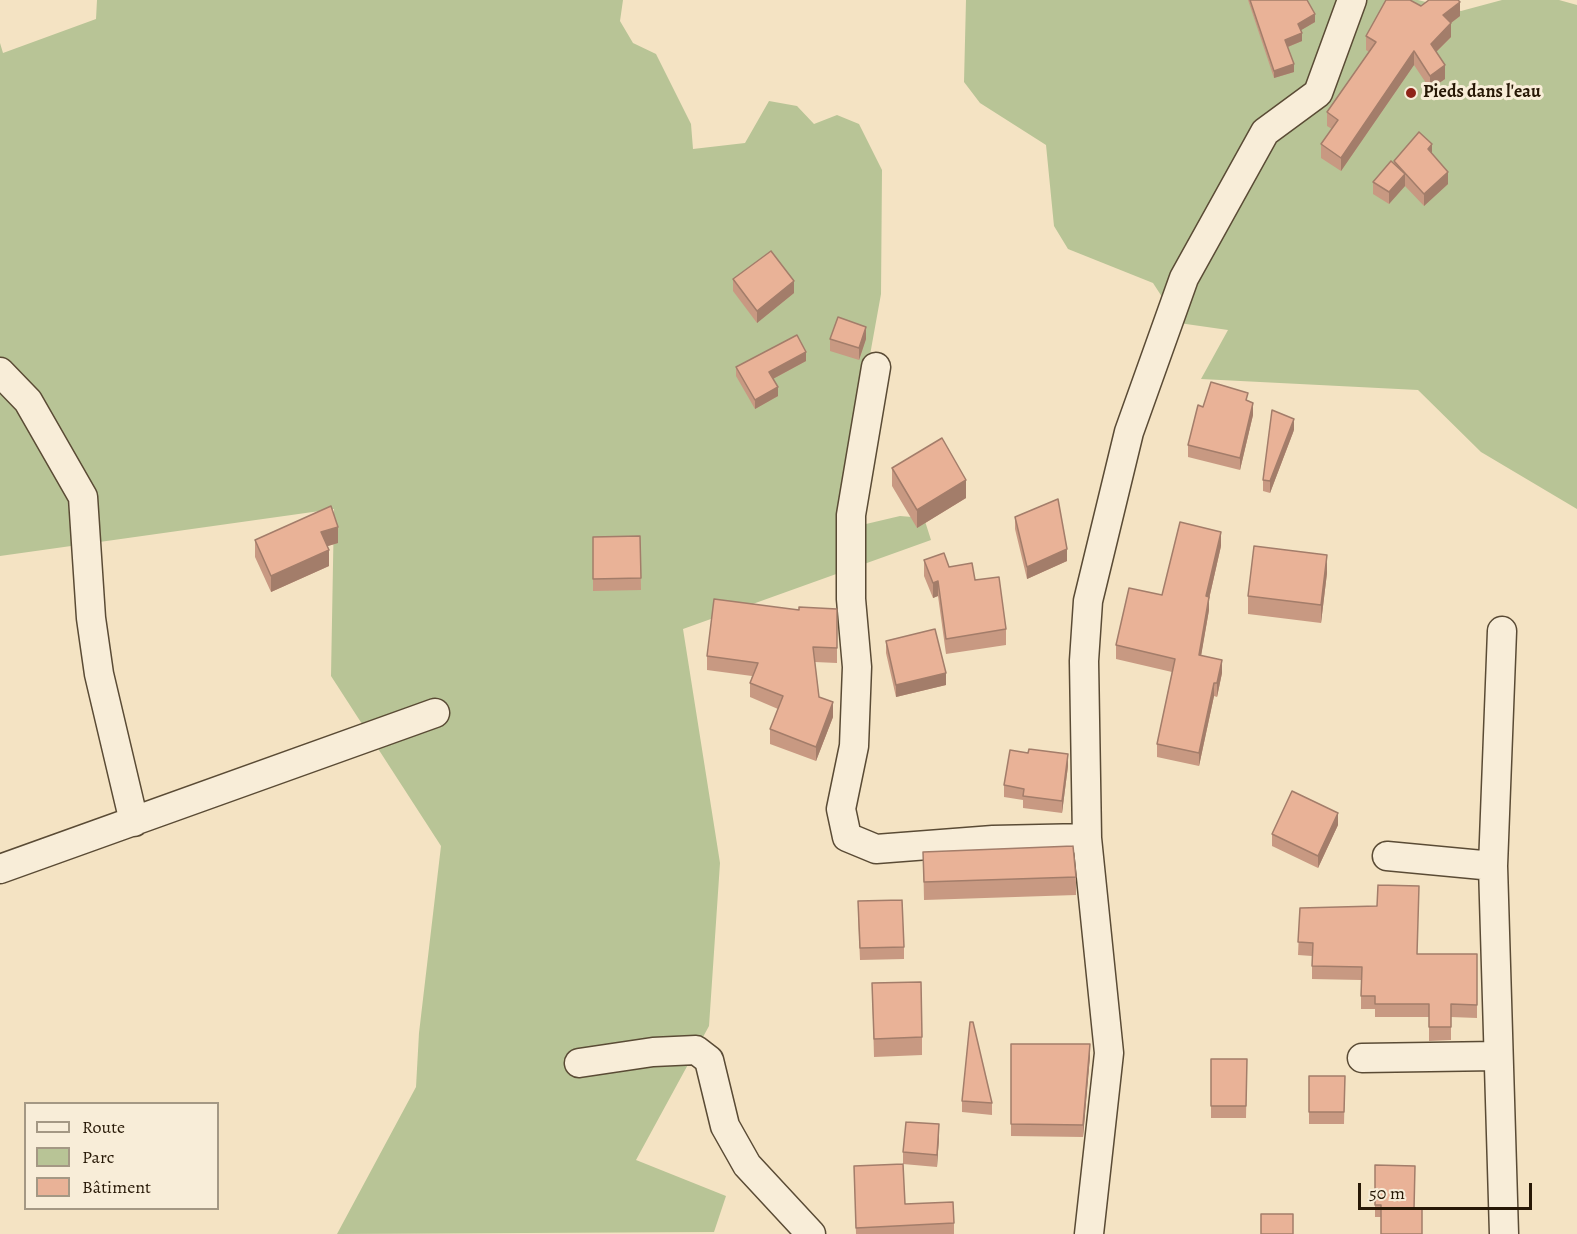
<!DOCTYPE html>
<meta charset="utf-8">
<style>
body{margin:0}
#map{position:relative;width:1577px;height:1234px;overflow:hidden;background:#f4e3c3;font-family:Alegreya,serif}
canvas{display:block}
.legend{position:absolute;left:24px;top:1102px;width:195px;height:108px;box-sizing:border-box;background:#f8edd8;border:2px solid #a49884;margin:0;padding:8px 10px;list-style:none;font-size:18px;color:#271806}
.legend li{display:flex;align-items:center;gap:12px;height:30px}
.legend b{width:30px;border:2px solid #a49884}
.scale{position:absolute;left:1358px;top:1183px;width:174px;height:27px;box-sizing:border-box;border:3px solid #271806;border-top:0;padding-left:8px;font-size:18px;line-height:21px;white-space:nowrap;color:#271806;-webkit-text-stroke:4px #f8edd8;paint-order:stroke}
</style>
<div id="map">
<canvas width="1577" height="1234"></canvas>
<ul class="legend">
<li><b style="height:8px;background:#f8edd8"></b>Route</li>
<li><b style="height:16px;background:#b8c496"></b>Parc</li>
<li><b style="height:16px;background:#e9b297"></b>Bâtiment</li>
</ul>
<div class="scale">50 m</div>
</div>
<script>
const g = document.querySelector('canvas').getContext('2d');
g.lineJoin = 'round';
function fill(path, color) { g.fillStyle = color; g.fill(path, 'evenodd'); }
const shape = rows => new Path2D(rows.map(r => 'M' + r).join(''));
function trace(path, color, width, dash) { g.strokeStyle = color; g.lineWidth = width; g.lineCap = dash ? 'butt' : 'round'; g.setLineDash(dash || []); g.stroke(path); }
function label(font, color, halo, rows, align = 'center') {
  g.font = font + ' Alegreya,serif'; g.lineWidth = 6; g.setLineDash([]); g.textBaseline = 'middle'; g.strokeStyle = halo; g.fillStyle = color; for (const [text, x, y, turn = 0] of rows) {
    g.save(); g.translate(x, y); g.rotate((+turn || 0) * Math.PI / 180); g.textAlign = isNaN(turn) ? turn : align; if (halo) g.strokeText(text, 0, 0); g.fillText(text, 0, 0); g.restore();
  }
}
fill(shape([
 [97,0,623,0,620,21,633,43,656,54,691,124,693,149,745,143,769,101,797,106,814,124,837,115,859,124,882,170,881,294,857,427,849,528,900,516,924,518,931,540,683,629,720,863,709,1026,636,1160,726,1196,714,1232,337,1234,416,1087,419,1033,441,846,331,676,334,509,0,556,0,43,3,53,96,19],
 [966,0,1418,0,1461,11,1502,0,1559,0,1577,5,1577,509,1481,452,1418,390,1201,379,1228,330,1179,323,1153,283,1068,249,1054,226,1046,145,980,103,964,82]
]), '#b8c496');
const minor = shape([
 [876,367,851,515,851,599,857,667,854,746,841,809,847,837,876,849,993,840,1087,838],
 [0,372,28,401,83,497,91,618,99,674,134,822],
 [1502,631,1493,866,1504,1234],
 [1387,856,1493,866],
 [0,869,435,713],
 [1362,1058,1497,1056],
 [579,1063,653,1052,696,1050,709,1060,725,1126,747,1165,811,1234],
 [1089,1234,1109,1053,1087,838,1084,661,1088,601,1129,432,1184,278,1265,132,1318,93,1352,0]
]);
trace(minor, '#5a4b35', 31);
trace(minor, '#f8edd8', 28);
fill(shape([
 [1248,0,1307,0,1315,22,1301,30,1302,41,1288,47,1294,72,1274,78],
 [1421,6,1460,16,1451,23,1451,37,1436,52,1445,79,1430,89,1414,65,1341,171,1321,158,1321,144,1332,129,1327,126,1327,112,1369,52,1366,50,1366,36],
 [1432,155,1448,184,1424,206,1405,186,1389,204,1373,194,1373,182,1394,164,1394,161],
 [733,279,794,293,757,323,733,291],
 [830,339,866,339,859,360,830,351],
 [806,361,773,379,778,396,755,409,736,376,736,367],
 [1248,401,1253,415,1240,470,1188,457,1188,445,1203,407],
 [1294,430,1270,493,1263,491,1263,480],
 [892,468,966,498,917,528,892,486],
 [1015,517,1067,561,1027,579,1015,529],
 [640,536,641,590,593,591,593,537],
 [255,540,338,543,328,546,329,566,271,592,255,557],
 [1221,546,1209,599,1209,610,1201,655,1222,673,1217,697,1214,696,1199,766,1157,757,1157,744,1172,672,1116,659,1116,645,1162,595],
 [924,560,949,567,1006,629,1006,645,946,654,938,596,933,598,924,576],
 [1327,573,1321,623,1248,614,1248,596],
 [837,609,837,663,815,662,819,697,833,717,816,761,770,744,770,729,778,709,750,697,750,683,752,676,707,670,707,656,799,610],
 [886,641,946,685,896,697,886,653],
 [1068,766,1062,813,1023,808,1023,800,1004,797,1004,785],
 [1338,825,1318,868,1272,846,1272,834],
 [923,852,1076,877,1076,895,924,900],
 [1300,908,1417,954,1477,954,1477,1018,1451,1017,1451,1040,1429,1041,1429,1017,1375,1017,1375,1009,1361,1009,1361,980,1312,979,1312,956,1298,955],
 [858,913,904,947,904,959,860,960],
 [872,983,922,1037,922,1055,874,1057],
 [1011,1044,1090,1056,1083,1137,1011,1136],
 [1211,1059,1247,1059,1246,1118,1211,1118],
 [1309,1076,1345,1076,1344,1124,1309,1124],
 [962,1101,992,1103,992,1115,962,1112],
 [939,1136,937,1167,903,1164,903,1152],
 [1375,1165,1415,1166,1381,1217,1375,1217],
 [854,1166,905,1204,954,1223,954,1234,856,1234]
]), '#c89982');
fill(shape([
 [1460,2,1460,16,1443,29,1443,15],
 [1315,14,1315,22,1298,32,1298,24],
 [1451,23,1451,37,1431,57,1431,44],
 [1302,33,1302,41,1285,48,1285,40],
 [1414,51,1414,65,1341,171,1341,158],
 [1294,64,1294,72,1274,78,1274,71],
 [1445,65,1445,79,1430,89,1430,76],
 [1432,144,1432,156,1428,149],
 [1448,172,1448,184,1424,206,1424,194],
 [1405,174,1405,186,1389,204,1389,192],
 [794,281,794,293,757,323,757,311],
 [866,327,866,339,859,360,859,348],
 [806,352,806,361,769,381,769,372],
 [778,387,778,396,755,409,755,400],
 [1253,403,1253,415,1240,470,1240,458],
 [1294,419,1294,430,1270,493,1270,481],
 [966,480,966,498,917,528,917,510],
 [338,527,338,543,321,548,321,532],
 [1221,532,1221,546,1209,599,1209,610,1199,668,1199,655,1206,596],
 [1067,549,1067,561,1027,579,1027,567],
 [329,550,329,566,271,592,271,576],
 [1327,555,1327,573,1321,623,1321,605],
 [938,581,938,596,933,598,933,583],
 [1222,660,1222,673,1217,697,1217,683],
 [946,673,946,685,896,697,896,685],
 [1214,683,1214,696,1199,766,1199,753],
 [833,702,833,717,816,761,816,747],
 [1068,754,1068,766,1062,813,1062,801],
 [1338,813,1338,825,1318,868,1318,856],
 [1090,1044,1090,1056,1083,1137,1083,1125],
 [939,1124,939,1136,937,1167,937,1155]
]), '#a37d6a');
const building = shape([
 [1250,0,1307,0,1315,14,1298,24,1302,33,1285,40,1294,64,1274,71,1250,0],
 [1386,0,1410,0,1421,6,1429,0,1458,0,1460,2,1443,15,1451,23,1431,44,1445,65,1430,76,1414,51,1341,158,1321,144,1338,120,1327,112,1376,42,1366,36,1386,0],
 [1419,132,1432,144,1428,149,1448,172,1424,194,1394,161,1419,132],
 [1391,161,1405,174,1389,192,1373,182,1391,161],
 [771,251,794,281,757,311,733,279,771,251],
 [838,317,866,327,859,348,830,339,838,317],
 [797,335,806,352,769,372,778,387,755,400,736,367,797,335],
 [1211,382,1248,393,1246,400,1253,403,1240,458,1188,445,1198,405,1203,407,1211,382],
 [1272,410,1294,419,1270,481,1263,480,1272,410],
 [942,438,966,480,917,510,892,468,942,438],
 [1058,499,1067,549,1027,567,1015,517,1058,499],
 [331,506,338,527,321,532,329,550,271,576,255,540,331,506],
 [1180,522,1221,532,1206,596,1209,597,1199,655,1222,660,1217,683,1214,683,1199,753,1157,744,1175,659,1116,645,1129,588,1162,595,1180,522],
 [640,536,641,578,593,579,593,537,640,536],
 [1254,546,1327,555,1321,605,1248,596,1254,546],
 [944,553,949,567,972,563,975,580,999,577,1006,629,946,639,938,581,933,583,924,560,944,553],
 [714,599,799,610,799,607,837,609,837,648,813,647,819,697,833,702,816,747,770,729,783,696,750,683,758,663,707,656,714,599],
 [935,629,946,673,896,685,886,641,935,629],
 [1029,749,1068,754,1062,801,1023,796,1024,789,1004,785,1010,750,1028,753,1029,749],
 [1292,791,1338,813,1318,856,1272,834,1292,791],
 [1073,846,1076,877,924,882,923,852,1073,846],
 [1378,885,1419,886,1417,954,1477,954,1477,1005,1451,1004,1451,1027,1429,1027,1429,1004,1375,1004,1375,996,1361,996,1362,967,1312,966,1313,943,1298,942,1300,908,1377,906,1378,885],
 [902,900,904,947,860,948,858,901,902,900],
 [921,982,922,1037,874,1039,872,983,921,982],
 [970,1022,973,1022,992,1103,962,1101,970,1022],
 [1011,1044,1090,1044,1083,1125,1011,1124,1011,1044],
 [1211,1059,1247,1059,1246,1106,1211,1106,1211,1059],
 [1309,1076,1345,1076,1344,1112,1309,1112,1309,1076],
 [906,1122,939,1124,937,1155,903,1152,906,1122],
 [903,1164,905,1204,953,1202,954,1223,856,1228,854,1166,903,1164],
 [1375,1165,1415,1166,1414,1209,1422,1209,1422,1234,1381,1234,1381,1205,1375,1205,1375,1165],
 [1261,1214,1293,1214,1293,1234,1261,1234,1261,1214]
]);
fill(building, '#e9b297');
trace(building, '#a37d6a', 1.5);
for (const [x, y, r, color] of [
 [1411,93,6,"#8f2418"]
]) { const dot = new Path2D(); dot.arc(x, y, r, 0, 2 * Math.PI); g.fillStyle = color; g.fill(dot); trace(dot, '#f8edd8', 2); }
label('bold 18px', '#271806', '#f8edd8', [
 ["Pieds dans l'eau",1423,93]
], 'left');
</script>
